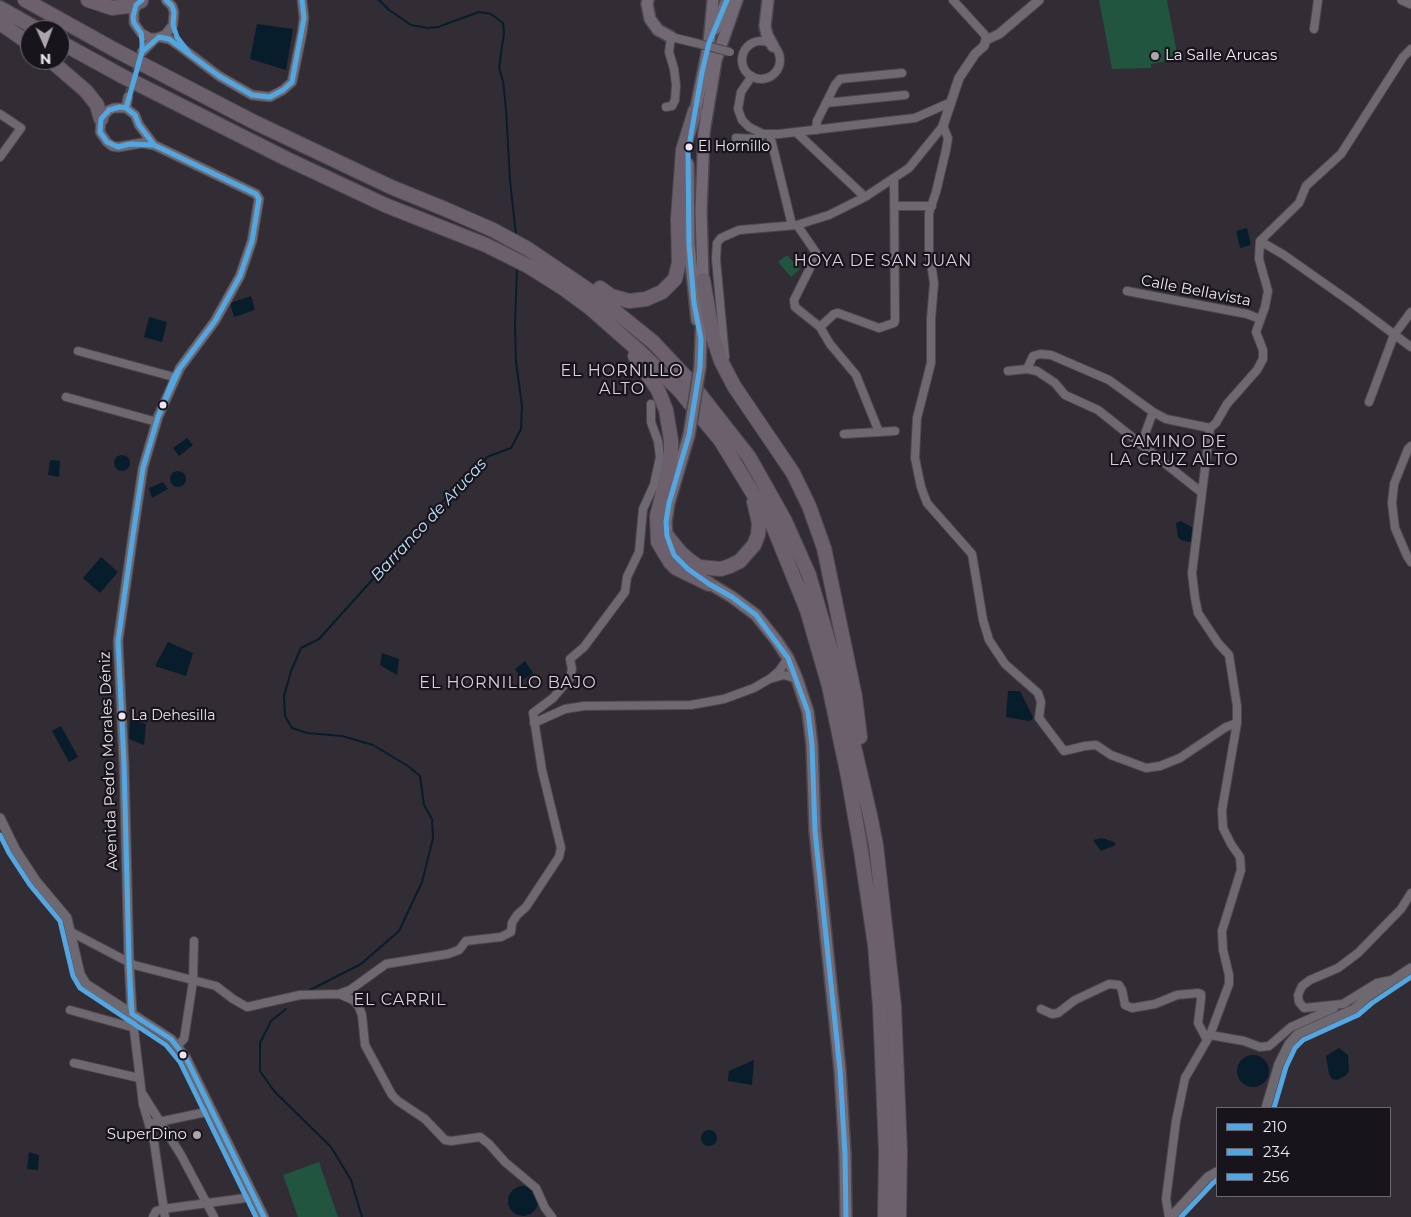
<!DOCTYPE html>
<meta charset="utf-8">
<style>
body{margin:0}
#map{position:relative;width:1411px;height:1217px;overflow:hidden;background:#322c34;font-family:Montserrat,sans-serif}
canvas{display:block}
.legend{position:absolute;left:1216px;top:1107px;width:175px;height:90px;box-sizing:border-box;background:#18141b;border:1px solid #6d6870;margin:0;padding:6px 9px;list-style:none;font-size:15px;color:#ede6f0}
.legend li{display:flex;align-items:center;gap:10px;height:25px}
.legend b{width:25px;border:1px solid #6d6870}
.north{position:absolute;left:20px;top:20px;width:50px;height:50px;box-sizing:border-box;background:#18141b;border:1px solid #6d6870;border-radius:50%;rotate:178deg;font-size:14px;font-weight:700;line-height:20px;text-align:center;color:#ede6f0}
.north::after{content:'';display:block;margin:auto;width:18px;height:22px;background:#aca5ae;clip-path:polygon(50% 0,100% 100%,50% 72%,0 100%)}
</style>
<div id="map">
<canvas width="1411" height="1217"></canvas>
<ul class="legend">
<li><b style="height:6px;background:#53a6e0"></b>210</li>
<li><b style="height:6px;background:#53a6e0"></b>234</li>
<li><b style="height:6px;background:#53a6e0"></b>256</li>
</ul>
<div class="north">N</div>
</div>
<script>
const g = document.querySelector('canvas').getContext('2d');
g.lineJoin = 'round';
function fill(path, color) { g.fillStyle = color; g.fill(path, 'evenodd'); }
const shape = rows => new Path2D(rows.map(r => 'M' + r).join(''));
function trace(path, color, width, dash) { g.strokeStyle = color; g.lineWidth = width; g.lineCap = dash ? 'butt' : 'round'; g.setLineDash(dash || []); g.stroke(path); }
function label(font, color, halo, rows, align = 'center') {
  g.font = font + ' Montserrat,sans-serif'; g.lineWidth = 4.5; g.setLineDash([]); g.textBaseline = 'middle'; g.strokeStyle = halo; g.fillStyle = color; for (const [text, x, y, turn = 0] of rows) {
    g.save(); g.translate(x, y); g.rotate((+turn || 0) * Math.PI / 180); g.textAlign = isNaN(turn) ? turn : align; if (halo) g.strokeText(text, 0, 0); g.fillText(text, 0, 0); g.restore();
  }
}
fill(shape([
 [1099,0,1167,0,1178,59,1151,64,1151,68,1112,69],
 [787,255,800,269,791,277,778,262],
 [319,1162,338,1217,298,1217,283,1175]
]), '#22553f');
fill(shape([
 [257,24,293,29,286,70,250,59],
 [1247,228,1251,245,1240,248,1236,231],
 [251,296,255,310,234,317,230,303],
 [149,317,167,322,162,342,144,337],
 [187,438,193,445,179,456,173,448],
 '114 463a8 8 0 1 1 16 0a8 8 0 1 1-16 0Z',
 [50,460,60,461,59,477,48,475],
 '170 479a8 8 0 1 1 16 0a8 8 0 1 1-16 0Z',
 [163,482,168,489,152,498,149,488],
 [1181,521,1193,528,1192,540,1189,542,1181,540,1178,537,1176,523],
 [101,557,118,572,100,593,83,578],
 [168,642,193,653,186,676,155,666],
 [382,653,399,659,397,675,380,665],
 [525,661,533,673,523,680,515,669],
 [1008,691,1020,691,1033,717,1032,720,1029,721,1006,717],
 [130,720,146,724,144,745,129,739],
 [61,726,78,757,69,762,52,731],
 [1102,838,1114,842,1116,845,1101,851,1093,840],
 [1339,1048,1348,1055,1349,1071,1345,1076,1337,1080,1332,1079,1329,1074,1326,1056],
 '1237 1071a16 16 0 1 1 32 0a16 16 0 1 1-32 0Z',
 [754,1060,752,1085,728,1081,729,1071],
 '701 1138a8 8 0 1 1 16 0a8 8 0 1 1-16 0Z',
 [29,1152,39,1155,38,1170,27,1169],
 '508 1201a15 15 0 1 1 30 0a15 15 0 1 1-30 0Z'
]), '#081d2b');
trace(shape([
 [379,0,389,10,411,25,428,28,438,27,479,12,491,14,503,23,504,33,499,68,503,81,506,109,510,180,516,235],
 [308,991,361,964,399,931,422,882,433,838,432,819,424,805,420,776,408,766,373,745,342,736,307,733,292,728,285,716,284,696,291,671,301,648,319,639,444,500,462,487,487,457,511,448,521,429,522,406,516,362,515,325,517,267],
 [286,1009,271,1021,260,1043,260,1071,274,1091,331,1147,351,1180,362,1217]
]), '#081d2b', 2);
trace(shape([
 [128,97,140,59]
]), '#4e4850', 9, [9, 4.5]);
const minor = shape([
 [953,0,985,35,986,40],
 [1314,29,1318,0],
 '742 60a19 19 0 1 1 38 0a19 19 0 1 1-38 0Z',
 [752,76,741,92,738,109,742,120,749,127,763,134,779,134,915,118,949,103],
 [826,103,905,95],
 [666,107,672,106,675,100,676,85,674,69,669,52,671,37,696,43],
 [0,114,21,128,0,157],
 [816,130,817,121,835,85,840,79,902,73],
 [796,132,865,197],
 [770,135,792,225],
 [736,138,758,139,763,134],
 [894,206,932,206],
 [797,225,817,254,794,300,795,307,820,327,830,344,856,375,879,432],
 [1260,241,1284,255,1355,305,1411,347],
 [1127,291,1247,314,1260,319],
 [820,327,834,314,838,313,879,328,894,323,895,321,894,178],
 [78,351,174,377],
 [725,357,716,259,717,243,721,238,739,230,797,225,829,215,865,197,909,168,943,126,948,138,946,150,936,192,929,213,929,250,934,283,931,319,931,363,917,418,915,458,921,487,927,503,972,554,983,620,989,640,1005,664,1038,693,1041,702,1039,718,1064,751,1085,746,1096,745,1111,755,1146,768,1160,766,1180,758,1226,727,1237,723],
 [1027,369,1033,356,1040,354,1051,355,1109,380,1153,412,1166,419,1210,428],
 [1008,371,1027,369,1037,371,1055,383,1065,395,1098,410,1201,492],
 [66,397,157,422],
 [1369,402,1394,335,1411,312],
 [844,434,895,431],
 [1141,445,1153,412],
 [1411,446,1408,449,1394,484,1392,503,1395,528,1407,556,1411,562],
 [773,678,784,675,797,679],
 [534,723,565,709,584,706,691,705,724,699,754,688,771,678,779,671,788,658],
 [71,932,134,965,216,986,233,999,247,1007,300,995,339,994,353,1000,359,1007,362,1015,365,1045,392,1095,398,1101,425,1119,445,1140,451,1141,480,1137,489,1144,505,1162,536,1188,545,1208,552,1217],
 [1392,980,1377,983,1343,1004,1304,1008,1299,1002,1298,995,1302,986,1310,980,1338,968,1358,953,1401,909,1411,893],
 [339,994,350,990,386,964,448,954,459,950,466,941,501,937,511,932,512,923,517,915,526,907,559,857,561,848,542,770,533,713,553,698,570,678,572,669,570,659,584,647,625,592,627,577,639,552,643,509,654,485,660,457,658,441,651,422,651,404],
 [1041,1009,1052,1014,1058,1013,1075,1000,1109,984,1119,985,1122,990,1125,1005,1132,1008,1155,1004,1177,995,1198,993,1201,994,1201,999,1198,1023,1207,1040],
 [70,1010,135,1028],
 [132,1014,143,1104,154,1142,165,1217],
 [1210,1035,1244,1041,1260,1047,1269,1046,1291,1027,1334,1008],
 [177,1046,184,1039,185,1033,193,981,194,941],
 [74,1063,139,1078],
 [142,1093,181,1155,214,1217],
 [149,1124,211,1111],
 [153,1217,156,1211,163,1209,253,1197],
 [1169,1217,1166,1199,1176,1121,1185,1078,1210,1035,1229,984,1229,975,1223,950,1222,931,1241,870,1240,857,1231,844,1223,828,1222,810,1237,723,1237,706,1229,655,1218,643,1198,613,1195,598,1192,573,1210,428,1216,423,1227,404,1257,370,1263,359,1263,350,1256,332,1265,307,1268,291,1259,259,1260,241,1299,203,1306,186,1341,154,1403,57,1411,49]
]);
const tertiary = shape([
 [1402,0,1411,4],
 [139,2,134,11,134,23,141,33,150,38,156,38,165,35,173,25,174,12,172,6,166,0],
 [159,37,169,39,178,45,219,76,252,95,270,97,283,90,292,82,302,33,304,18,302,0],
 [142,52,156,38],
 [126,108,128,97],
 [943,126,959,78,975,54,984,46,986,40,999,34,1039,0],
 [0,818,15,849,36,881,67,918,80,974,86,984,171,1039,186,1058,264,1217],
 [132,1014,129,962,124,763,118,641,133,535,143,468,158,417,180,368,215,321,240,276,252,241,259,199,256,194,154,145,142,143,118,147,112,146,107,142,100,132,101,119,109,110,114,108,126,108,135,115,139,125,154,145],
 [1266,1108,1279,1064,1289,1044,1298,1034,1354,1009,1367,997,1411,968],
 [1171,1217,1208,1177,1217,1172]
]);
const primary = shape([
 [648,0,647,4,650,19,658,30,671,37],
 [768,0,765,26,767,35,773,46],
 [715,29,727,0],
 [694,118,709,43,713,0],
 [688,164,689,244,697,320],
 [700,367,703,280,701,211,704,132,716,60,737,0],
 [670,544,667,536,666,522,669,503,689,435],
 [702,579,732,597,756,615,776,640,788,658,797,679,808,712,812,745,815,831,840,1070,845,1154,846,1217]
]);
const motorway = shape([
 [25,0,117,51,254,122,391,187,445,209,493,230,528,249,590,291,653,342,687,378,749,457,785,521,809,575,834,661,870,815,876,845,894,1006,900,1151,899,1217],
 [88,0,112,8,128,6,141,1],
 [0,8,39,30],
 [0,23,30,44],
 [60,42,122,76,287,159,385,205,486,245,528,266,563,288,589,307,639,351,679,390,721,441,773,526,807,610,829,686,848,776,861,851,875,945,880,1007,886,1152,885,1217],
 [50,60,86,91,97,105,101,119],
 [703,280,713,337,721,361,734,386,793,473,809,506,824,548,855,697,860,737],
 [600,288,611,296,629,301,646,299,662,292,675,279,679,263,678,219,683,150,695,111],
 [635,356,658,390,666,410,671,440,671,455,667,476,657,516,658,542,670,562,676,568,709,584],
 [667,536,680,552,689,560,699,567,721,569,730,566,740,561,754,545,758,535,759,523,754,502]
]);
trace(minor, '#4c484e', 10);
trace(tertiary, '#4c484e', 11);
trace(primary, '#4c484e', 14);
trace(motorway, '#4c484e', 16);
trace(minor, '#6e6970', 8);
trace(tertiary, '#6e6970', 9);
trace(primary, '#736974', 11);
trace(motorway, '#6b606b', 14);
const minorBridge = shape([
 [696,43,730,52]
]);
const primaryBridge = shape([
 [689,435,700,367]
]);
trace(minorBridge, '#4c484e', 10, []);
trace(primaryBridge, '#4c484e', 14, []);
trace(minorBridge, '#6e6970', 8);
trace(primaryBridge, '#736974', 11);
trace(shape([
 [166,0,172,6,174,12,173,25,177,37,189,53],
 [138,65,142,52,142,41,141,33,134,23,133,17,136,5,142,0],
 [292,82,304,18,302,0],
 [120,107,126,108,135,115,139,125,154,145,130,144,118,147,107,142,100,132,101,119,109,110,120,107],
 [126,108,142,52,159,37,169,39,219,76,252,95,270,97,283,90,292,82],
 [154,145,256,194,259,199],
 [252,241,259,199],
 [252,241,259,199],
 [215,321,240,276,252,241],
 [180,368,215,321],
 [180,368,215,321],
 [158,417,174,377,180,368],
 [158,417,180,368],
 [143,468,158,417],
 [143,468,158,417],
 [133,535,143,468],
 [118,641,124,763],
 [118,641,124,763],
 [118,641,133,535],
 [118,641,133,535],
 [124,763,129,962],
 [124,763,129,962],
 [129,962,132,1014,131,1007,129,962],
 [132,1014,171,1039,186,1058,264,1217]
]), '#53a6e0', 5);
trace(shape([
 [727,0,709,43,702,72,688,152,689,244,694,303,701,339,700,367,689,435,669,503,666,522,667,536,674,555,688,569,709,584,732,597,756,615,788,658,808,712,812,745,815,831,840,1070,845,1154,846,1217]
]), '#53a6e0', 5);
trace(shape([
 [0,835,9,853,30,885,60,921,73,976,80,988,166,1045,180,1062,256,1217],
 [1274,1108,1286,1067,1295,1048,1303,1040,1358,1015,1372,1003,1411,977],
 [1181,1217,1213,1183,1217,1180]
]), '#53a6e0', 5);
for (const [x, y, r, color] of [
 [1155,56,5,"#aca5ae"],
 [689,147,4.5,"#ede6f0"],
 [163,405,4.5,"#ede6f0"],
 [122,716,4.5,"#ede6f0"],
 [183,1055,4.5,"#ede6f0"],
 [197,1135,5,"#aca5ae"]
]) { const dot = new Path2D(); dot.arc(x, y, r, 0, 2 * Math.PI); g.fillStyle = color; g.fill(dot); trace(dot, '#18141b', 2); }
label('14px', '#ede6f0', '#18141b', [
 ["El Hornillo",698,147],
 ["La Dehesilla",131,716]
], 'left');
label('15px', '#ede6f0', '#18141b', [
 ["La Salle Arucas",1165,56],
 ["SuperDino",187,1135,"right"]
], 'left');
label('15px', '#ede6f0', '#18141b', [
 ["Calle Bellavista",1196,291,11],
 ["Avenida Pedro Morales Déniz",109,761,-92]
]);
g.letterSpacing = '1px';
label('16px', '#dbcee1', '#18141b', [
 ["HOYA DE SAN JUAN",883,261],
 ["EL HORNILLO",622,371],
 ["ALTO",622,389],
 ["CAMINO DE",1174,442],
 ["LA CRUZ ALTO",1174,460],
 ["EL HORNILLO BAJO",508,683],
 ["EL CARRIL",400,1000]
]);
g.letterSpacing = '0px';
label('italic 16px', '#bde2fd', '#18141b', [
 ["Barranco de Arucas",429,520,-47]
]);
</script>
